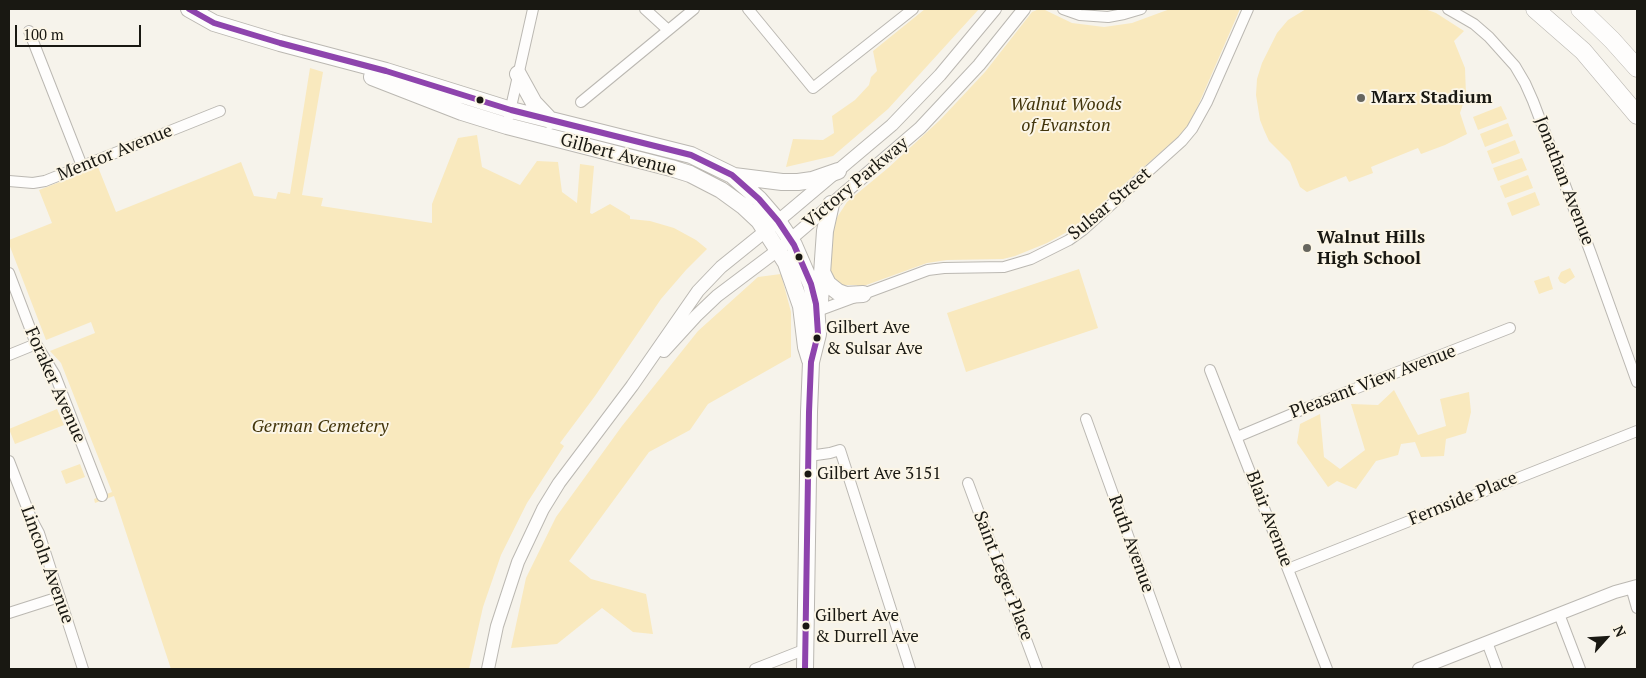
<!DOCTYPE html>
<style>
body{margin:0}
#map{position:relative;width:1646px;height:678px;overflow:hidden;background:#f6f3eb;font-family:"PT Serif",serif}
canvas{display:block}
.frame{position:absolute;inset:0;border:10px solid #191812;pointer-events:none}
.north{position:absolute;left:1581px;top:613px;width:50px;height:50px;-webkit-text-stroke:4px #fbf5e6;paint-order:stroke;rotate:64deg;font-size:14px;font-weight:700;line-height:20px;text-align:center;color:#191812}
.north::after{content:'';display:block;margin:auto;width:18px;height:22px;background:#191812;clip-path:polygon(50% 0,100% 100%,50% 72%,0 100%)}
.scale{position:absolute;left:15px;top:25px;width:126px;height:22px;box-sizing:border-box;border:2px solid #191812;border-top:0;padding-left:6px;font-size:15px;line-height:18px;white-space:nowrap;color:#191812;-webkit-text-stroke:4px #fbf5e6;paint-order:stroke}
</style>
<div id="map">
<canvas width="1646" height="678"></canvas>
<div class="frame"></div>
<div class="north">N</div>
<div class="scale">100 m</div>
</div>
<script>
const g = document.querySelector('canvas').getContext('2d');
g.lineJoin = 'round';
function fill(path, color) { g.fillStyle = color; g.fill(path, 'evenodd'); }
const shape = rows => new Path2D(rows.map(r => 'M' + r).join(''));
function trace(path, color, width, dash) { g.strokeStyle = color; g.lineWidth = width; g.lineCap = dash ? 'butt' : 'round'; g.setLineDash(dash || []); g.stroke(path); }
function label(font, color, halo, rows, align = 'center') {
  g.font = font + ' "PT Serif",serif'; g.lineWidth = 4; g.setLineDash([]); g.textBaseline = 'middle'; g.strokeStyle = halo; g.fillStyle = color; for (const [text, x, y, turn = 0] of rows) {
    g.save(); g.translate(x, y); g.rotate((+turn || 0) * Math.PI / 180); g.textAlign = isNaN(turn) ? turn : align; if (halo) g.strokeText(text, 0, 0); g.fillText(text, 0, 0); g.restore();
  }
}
fill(shape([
 [925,9,979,9,888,109,833,156,786,167,793,139,823,140,834,133,832,116,855,100,869,85,871,77,877,71,873,51],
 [1039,9,1045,10,1072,23,1104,27,1132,23,1170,9,1240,9,1197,108,1187,127,1178,137,1074,228,1047,243,1015,256,1003,259,947,260,927,263,858,288,857,285,843,285,835,280,830,271,834,222,847,202,888,168,940,120,985,72,1032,12],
 [1306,9,1425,9,1436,13,1464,31,1454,41,1465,68,1466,95,1460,113,1467,134,1445,145,1421,154,1418,148,1371,167,1373,173,1349,182,1346,176,1307,192,1300,187,1290,162,1269,141,1264,130,1260,120,1256,95,1257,79,1262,63,1277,33,1288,20],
 [310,68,323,72,302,195,323,198,321,206,432,223,432,204,458,138,477,135,482,167,520,185,537,161,558,162,562,192,577,203,580,164,594,166,590,213,592,214,610,204,630,216,630,219,650,221,674,228,696,240,707,249,686,270,661,299,595,396,560,443,564,446,527,503,501,555,483,607,469,669,171,669,114,496,95,503,94,499,112,492,61,363,50,351,95,333,91,322,46,340,9,244,9,240,52,223,39,190,98,167,116,212,241,162,254,196,276,199,278,192,290,194],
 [1501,106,1507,119,1478,130,1473,117],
 [1508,123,1513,136,1485,147,1480,134],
 [1515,140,1520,153,1492,164,1487,151],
 [1522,158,1527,170,1498,181,1493,168],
 [1528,175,1533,188,1505,198,1500,186],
 [1535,192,1540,205,1512,216,1507,203],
 [1570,268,1575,277,1565,284,1560,282,1558,278,1561,272],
 [1079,269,1098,328,966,372,947,313],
 [781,274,791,312,791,357,708,404,690,430,649,452,569,561,591,579,646,594,653,634,633,632,602,608,557,644,511,648,526,578,556,517,622,426,698,331,758,277],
 [1549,276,1553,289,1539,294,1534,281],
 [1394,390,1418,435,1446,426,1440,399,1469,392,1471,412,1466,433,1446,439,1444,456,1421,457,1415,442,1401,444,1398,455,1376,461,1356,489,1337,481,1328,487,1297,443,1300,424,1320,414,1324,457,1340,469,1365,450,1351,404,1378,405],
 [57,409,64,425,15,444,9,429],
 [80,464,85,477,66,484,61,471]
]), '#f9e9be');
const minor = shape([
 [645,9,668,30],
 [748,9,813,88,913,9],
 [1063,9,1080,15,1108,17,1124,14,1141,9],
 [1448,9,1474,24,1489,37,1515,66,1525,83,1533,101,1590,251,1637,382],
 [29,31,82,166],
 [581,102,694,9],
 [509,116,533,9],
 [9,181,33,183,45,181,220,111],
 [9,273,36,344,55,375,102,496],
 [812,313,928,270,944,268,1004,267,1031,259,1069,240,1083,230,1182,141,1192,129,1207,102,1248,9],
 [9,355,36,344],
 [1210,370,1327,669],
 [1086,419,1176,669],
 [1237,437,1311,406,1510,328],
 [809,456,830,453,840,450,910,669],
 [9,461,31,518,39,533,83,669],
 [968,483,1037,669],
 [1288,569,1637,431],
 [1631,587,1637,608],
 [9,613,59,597],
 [1559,614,1580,669],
 [1487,642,1497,669],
 [755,669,806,649]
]);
const tertiary = shape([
 [664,351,696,316,717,296,778,250,920,128,979,65,1024,9],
 [488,669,497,626,518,562,543,509,559,483,632,386,698,291,721,267,778,221,892,125,940,75,995,9],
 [1419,669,1615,592,1637,586]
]);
const primary = shape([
 [189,9,214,23,280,43,386,71,511,110,691,155,732,175,759,199,778,221,794,245,811,284,816,304,818,334,811,362,809,412,805,669],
 [518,74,534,103,551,121],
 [372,77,462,112,507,126,671,168,690,174,721,190,743,206,759,221,786,263,801,306,806,347,810,360],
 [734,176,782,182,798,182,812,180,838,171],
 [822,272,828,284,838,292,846,295,863,294],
 [820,302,825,231,831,204]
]);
const motorway = shape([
 [1535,9,1583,51,1637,115],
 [1580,9,1612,40,1637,68]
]);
trace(minor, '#bbb8b2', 12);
trace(tertiary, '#bbb8b2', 14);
trace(primary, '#bbb8b2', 18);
trace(motorway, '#bbb8b2', 19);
trace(minor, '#fefdfc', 10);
trace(tertiary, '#fefdfc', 12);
trace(primary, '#fefdfc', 16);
trace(motorway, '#fefdfc', 18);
trace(shape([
 [189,9,214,23,280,43,386,71,511,110,691,155,732,175,759,199,778,221,794,245,811,284,816,304,818,334,811,362,809,412,805,669]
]), '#8e44ad', 6);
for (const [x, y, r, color] of [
 [1361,98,5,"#66655e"],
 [480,100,4.5,"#191812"],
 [1307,248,5,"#66655e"],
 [799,257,4.5,"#191812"],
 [817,338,4.5,"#191812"],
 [808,474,4.5,"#191812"],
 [806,626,4.5,"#191812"]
]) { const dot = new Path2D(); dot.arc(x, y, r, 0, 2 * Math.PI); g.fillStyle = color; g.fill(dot); trace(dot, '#fbf5e6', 2); }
label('17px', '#191812', '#fbf5e6', [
 ["Gilbert Ave",826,328],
 ["& Sulsar Ave",826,349],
 ["Gilbert Ave 3151",817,474],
 ["Gilbert Ave",815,616],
 ["& Durrell Ave",815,637]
], 'left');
label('bold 18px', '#191812', '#fbf5e6', [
 ["Marx Stadium",1371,98],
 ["Walnut Hills",1317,238],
 ["High School",1317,259]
], 'left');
label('italic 18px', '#42350b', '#fbf5e6', [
 ["Walnut Woods",1066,105],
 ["of Evanston",1066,126],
 ["German Cemetery",320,427]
]);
label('18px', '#191812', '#fbf5e6', [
 ["Mentor Avenue",115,153,-22],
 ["Gilbert Avenue",618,155,15],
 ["Jonathan Avenue",1564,181,69],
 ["Victory Parkway",856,183,-40],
 ["Sulsar Street",1110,204,-40],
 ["Pleasant View Avenue",1373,382,-21],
 ["Foraker Avenue",55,385,66],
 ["Fernside Place",1463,499,-22],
 ["Blair Avenue",1269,519,69],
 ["Ruth Avenue",1131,544,70],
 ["Lincoln Avenue",47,565,70],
 ["Saint Leger Place",1003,576,69]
]);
</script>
